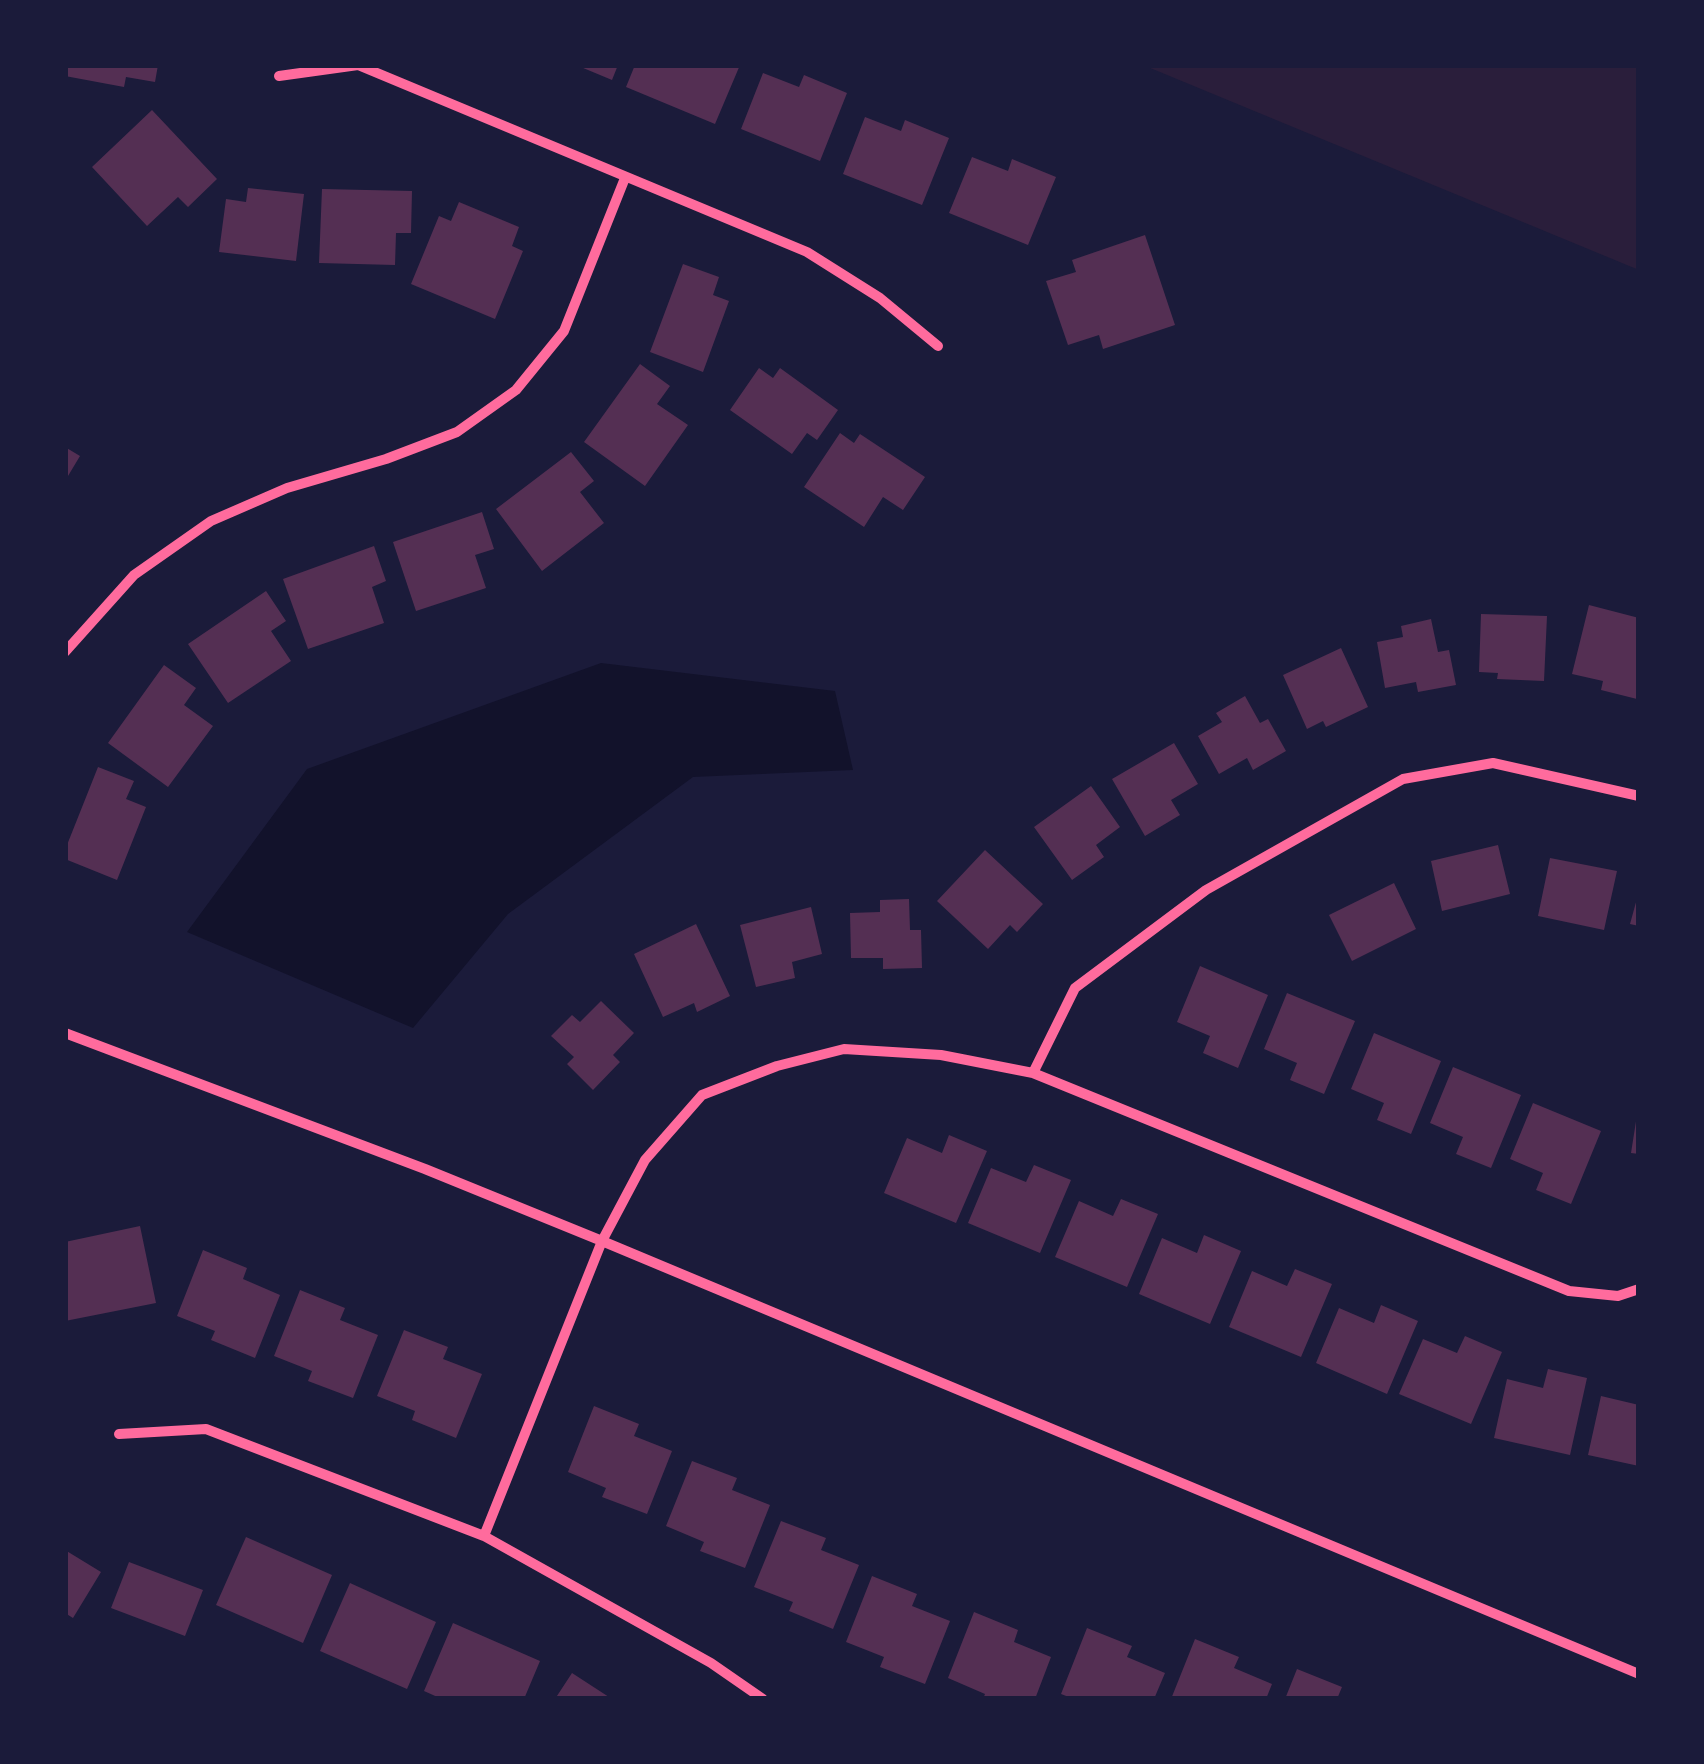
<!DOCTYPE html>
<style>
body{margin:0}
#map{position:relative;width:1704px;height:1764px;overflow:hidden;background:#1b1b3a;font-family:Overpass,sans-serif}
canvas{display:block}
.frame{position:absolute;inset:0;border:68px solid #1b1b3a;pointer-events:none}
</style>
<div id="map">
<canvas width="1704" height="1764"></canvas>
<div class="frame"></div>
</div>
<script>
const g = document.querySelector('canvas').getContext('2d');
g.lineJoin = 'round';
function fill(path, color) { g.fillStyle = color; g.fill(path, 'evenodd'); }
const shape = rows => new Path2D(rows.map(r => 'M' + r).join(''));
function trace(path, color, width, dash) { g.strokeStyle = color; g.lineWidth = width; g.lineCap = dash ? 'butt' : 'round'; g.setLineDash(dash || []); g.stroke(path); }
fill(shape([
 [1143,65,1639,65,1639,270]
]), '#2a1e3b');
fill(shape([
 [601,663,835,691,853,770,693,777,508,914,413,1028,187,932,307,769]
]), '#12122b');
fill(shape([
 [65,65,158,65,155,82,126,77,124,87,65,76],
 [576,65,618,65,612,80],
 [635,65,740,65,715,124,626,87],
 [763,73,799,87,804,75,847,93,820,161,741,129],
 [152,110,217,179,188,207,178,197,147,226,92,167],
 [865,117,901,131,905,120,949,138,922,205,843,174],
 [972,157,1008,171,1012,159,1056,177,1028,245,949,213],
 [248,188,304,194,296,261,219,252,226,199,246,202],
 [322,189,412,191,411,233,396,233,395,265,319,263],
 [459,202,519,227,512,246,523,251,495,319,411,284,439,216,451,221],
 [1145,235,1175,325,1103,349,1099,335,1068,345,1046,281,1076,272,1072,260],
 [683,264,719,277,713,295,729,301,703,372,650,352],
 [640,364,670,386,657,404,688,425,645,486,584,442],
 [759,368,773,378,780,368,838,410,817,440,807,433,792,454,730,410],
 [840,433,854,443,860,434,925,477,903,510,883,497,864,527,804,487],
 [65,447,80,456,65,481],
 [571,452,594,481,580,492,604,523,542,571,496,509],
 [482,512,494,549,475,555,486,588,416,611,393,542],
 [374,546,386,581,372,587,384,623,308,649,283,579],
 [266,591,286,621,271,631,291,661,228,703,188,644],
 [1589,605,1639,618,1637,699,1601,690,1603,681,1572,674],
 [1481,614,1547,616,1544,681,1497,679,1498,673,1479,672],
 [1431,619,1438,652,1449,650,1456,685,1418,692,1416,682,1385,688,1377,642,1403,637,1401,626],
 [1341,648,1368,707,1326,727,1323,721,1307,729,1283,675],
 [164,665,196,688,184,705,213,726,168,787,108,743],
 [1245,696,1260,723,1268,719,1286,751,1253,770,1247,758,1219,774,1198,736,1222,722,1216,713],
 [1174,743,1198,784,1171,800,1180,815,1145,836,1112,779],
 [98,767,134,781,126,799,146,807,117,880,65,859,65,850],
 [1091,786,1120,827,1096,845,1104,857,1072,880,1034,827],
 [1498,845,1510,894,1442,911,1431,861],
 [985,850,1043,904,1017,932,1010,925,988,949,937,901],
 [1550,858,1617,871,1604,930,1538,916],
 [1394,883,1416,929,1352,961,1329,915],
 [1638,895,1639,895,1639,926,1630,924],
 [909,899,910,930,921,930,922,968,883,969,883,958,851,958,850,913,880,912,880,900],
 [811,907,822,954,792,962,795,978,756,987,740,925],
 [696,924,730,996,697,1012,694,1003,663,1017,634,954],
 [1200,966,1268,995,1238,1068,1203,1053,1210,1036,1177,1022],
 [1287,993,1355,1021,1324,1094,1290,1080,1297,1063,1264,1049],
 [601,1001,634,1033,613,1055,620,1062,593,1090,567,1064,574,1057,551,1036,572,1015,580,1022],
 [1374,1033,1441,1061,1411,1134,1377,1120,1384,1103,1351,1089],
 [1453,1067,1521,1095,1491,1168,1456,1154,1463,1137,1430,1123],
 [1533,1103,1601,1131,1571,1204,1536,1190,1543,1173,1510,1159],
 [1637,1115,1639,1115,1639,1154,1631,1153],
 [949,1135,987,1151,956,1223,884,1193,907,1138,942,1153],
 [1034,1165,1071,1180,1040,1253,968,1223,991,1168,1026,1182],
 [1121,1199,1158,1214,1127,1287,1055,1257,1079,1201,1113,1216],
 [140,1226,156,1303,65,1321,65,1242],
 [1204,1235,1241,1251,1210,1324,1139,1294,1162,1238,1197,1253],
 [203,1250,247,1268,243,1279,280,1295,255,1358,211,1340,215,1331,177,1316],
 [1295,1269,1332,1284,1301,1357,1229,1327,1252,1271,1287,1286],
 [300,1290,345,1308,340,1320,378,1335,353,1398,308,1381,312,1371,274,1356],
 [1381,1305,1418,1321,1387,1394,1316,1363,1339,1308,1374,1323],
 [404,1330,448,1347,443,1359,482,1374,456,1438,412,1420,415,1411,377,1396],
 [1465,1336,1502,1352,1471,1424,1399,1394,1423,1339,1457,1353],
 [1548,1369,1587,1378,1570,1455,1494,1438,1507,1379,1543,1388],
 [1601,1396,1639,1405,1639,1466,1588,1455],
 [594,1406,639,1424,634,1436,672,1451,647,1514,602,1497,606,1488,568,1472],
 [692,1461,737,1478,732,1490,770,1505,745,1568,700,1551,704,1542,666,1526],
 [781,1521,826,1538,821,1550,859,1565,833,1629,789,1611,793,1602,754,1587],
 [246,1537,332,1575,303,1643,216,1605],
 [65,1550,101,1572,73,1618,65,1613],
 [129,1562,203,1590,185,1636,111,1608],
 [872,1576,917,1594,912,1606,950,1621,925,1684,880,1667,884,1657,846,1642],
 [350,1583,436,1622,407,1689,320,1651],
 [974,1612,1018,1630,1014,1642,1051,1657,1035,1699,983,1699,985,1694,948,1678],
 [453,1623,540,1661,524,1699,442,1699,424,1691],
 [1087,1628,1132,1646,1127,1657,1165,1673,1154,1699,1074,1699,1061,1694],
 [1195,1639,1239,1657,1234,1668,1272,1684,1266,1699,1171,1699],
 [1297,1669,1342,1687,1337,1699,1285,1699],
 [572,1673,612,1699,555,1699]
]), '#542f53');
trace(shape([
 [279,76,358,65,807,252,880,298,938,346],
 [65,652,134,575,211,521,287,488,386,459,457,432,516,390,564,331,625,178],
 [65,1033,425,1169,602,1241,1639,1674],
 [1033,1073,1075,988,1206,890,1403,779,1493,763,1639,796],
 [119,1434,206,1429,484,1536,711,1663,763,1699],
 [484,1536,602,1241,645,1160,702,1095,777,1066,844,1049,941,1055,1033,1073,1569,1291,1618,1296,1639,1289]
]), '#ff6b9d', 10);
</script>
